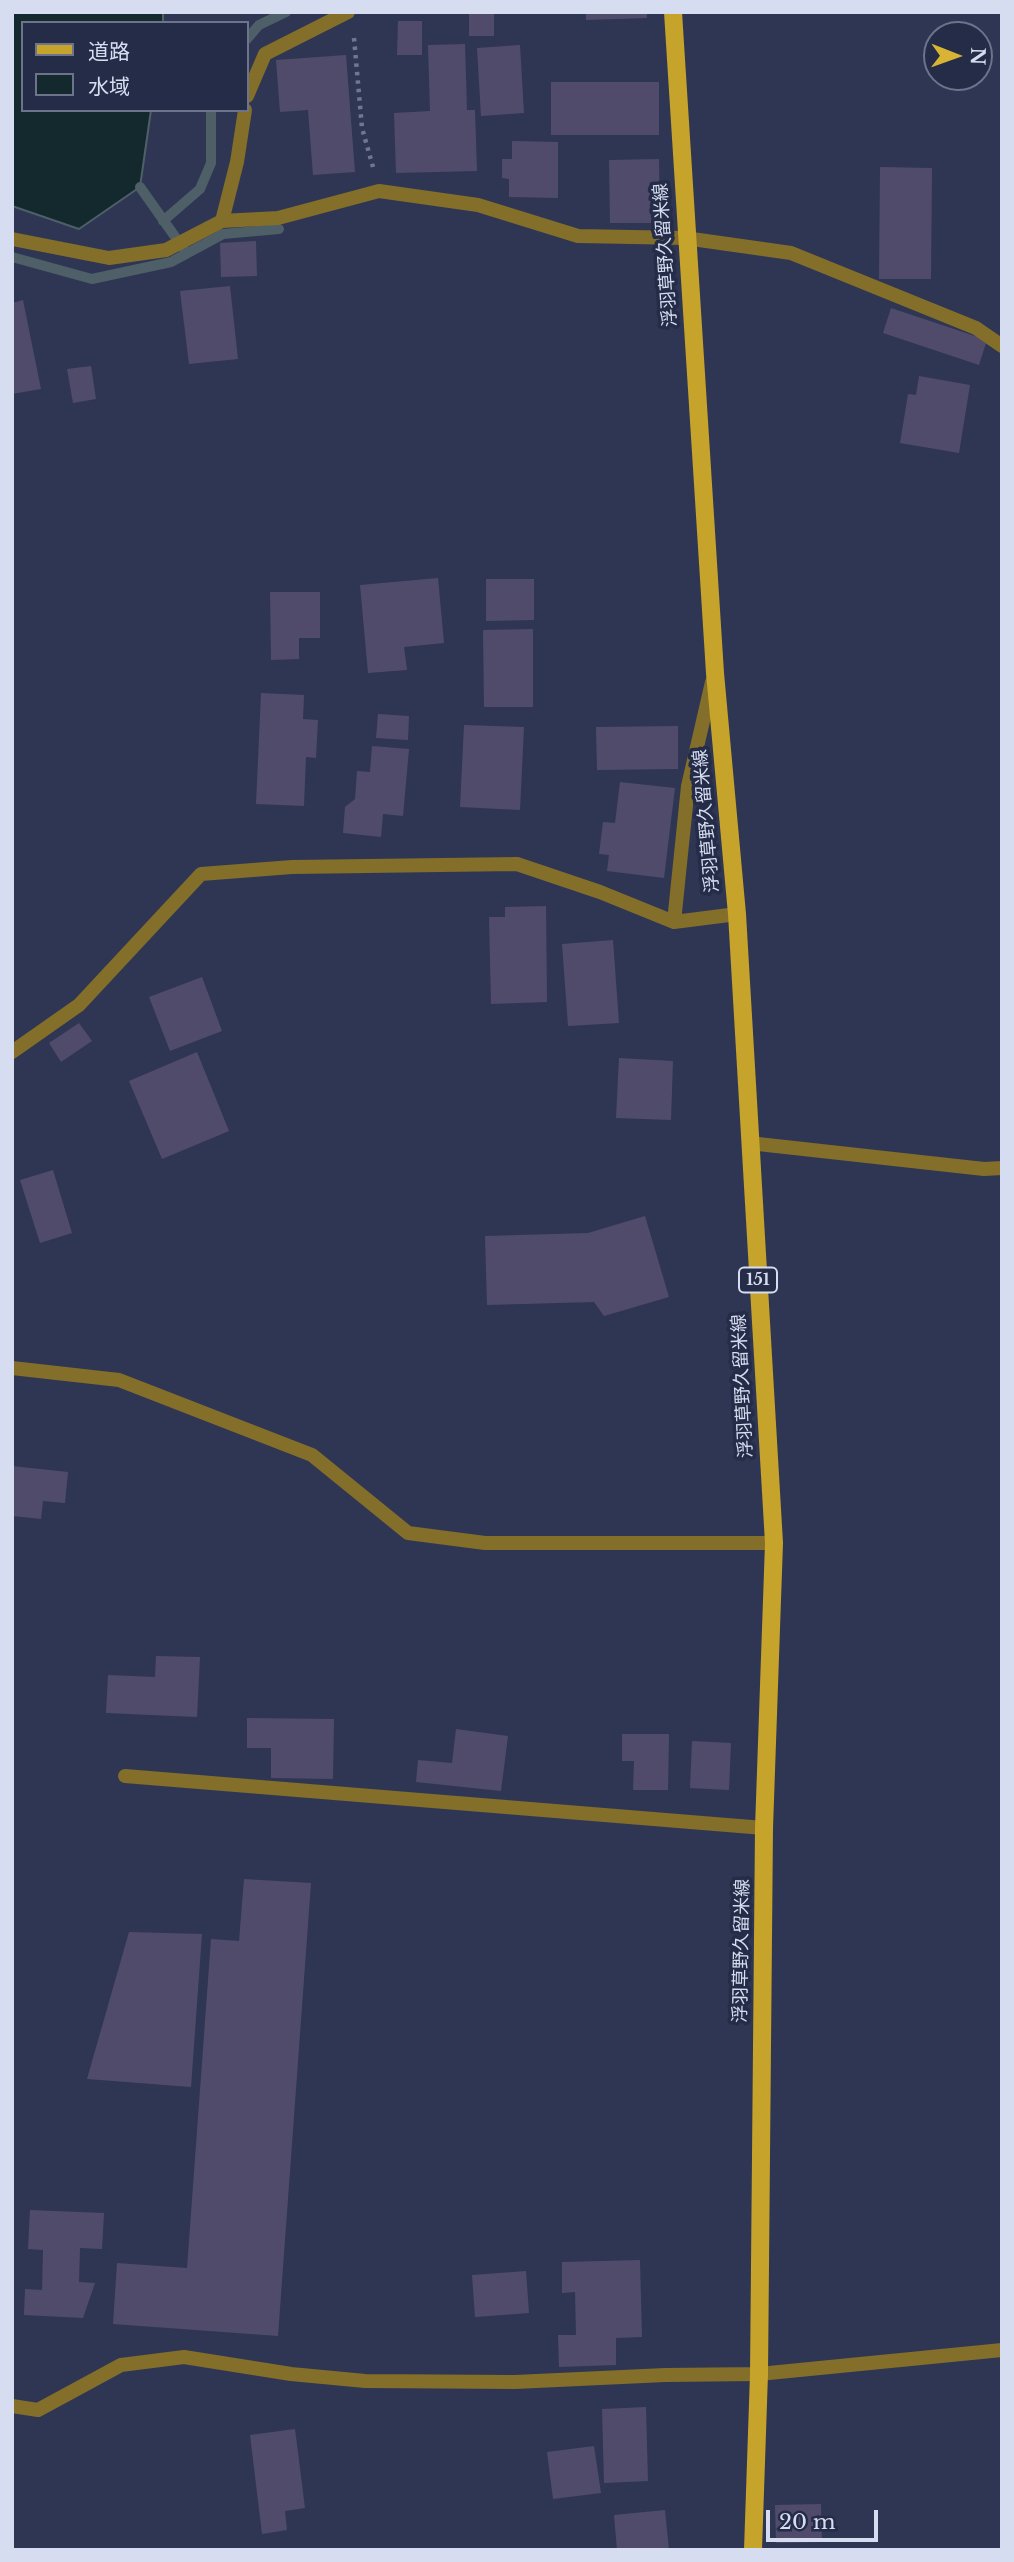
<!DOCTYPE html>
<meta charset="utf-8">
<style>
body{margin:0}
#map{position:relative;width:1014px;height:2562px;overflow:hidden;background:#2e3653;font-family:"Libre Baskerville","Noto Sans JP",serif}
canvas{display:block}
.frame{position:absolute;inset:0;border:14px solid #d7ddf0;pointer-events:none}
.legend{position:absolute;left:21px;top:21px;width:228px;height:91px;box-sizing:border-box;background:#252c48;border:2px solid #6c738b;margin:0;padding:9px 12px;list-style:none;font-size:21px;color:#d7ddf0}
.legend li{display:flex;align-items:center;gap:14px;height:35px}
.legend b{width:35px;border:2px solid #6c738b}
.north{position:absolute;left:923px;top:21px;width:70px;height:70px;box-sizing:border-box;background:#252c48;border:2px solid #6c738b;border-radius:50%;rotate:91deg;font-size:19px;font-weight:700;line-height:28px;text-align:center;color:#d7ddf0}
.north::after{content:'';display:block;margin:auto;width:24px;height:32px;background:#d9b434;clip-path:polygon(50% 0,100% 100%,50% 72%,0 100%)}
.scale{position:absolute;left:766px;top:2510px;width:112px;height:32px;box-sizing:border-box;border:4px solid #d7ddf0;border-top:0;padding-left:9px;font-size:21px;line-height:24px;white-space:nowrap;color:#d7ddf0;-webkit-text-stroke:5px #252c48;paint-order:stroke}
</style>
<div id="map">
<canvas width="1014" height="2562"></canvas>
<div class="frame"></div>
<ul class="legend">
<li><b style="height:9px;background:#c6a32a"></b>道路</li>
<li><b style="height:19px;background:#14292d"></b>水域</li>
</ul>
<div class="north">N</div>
<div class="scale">20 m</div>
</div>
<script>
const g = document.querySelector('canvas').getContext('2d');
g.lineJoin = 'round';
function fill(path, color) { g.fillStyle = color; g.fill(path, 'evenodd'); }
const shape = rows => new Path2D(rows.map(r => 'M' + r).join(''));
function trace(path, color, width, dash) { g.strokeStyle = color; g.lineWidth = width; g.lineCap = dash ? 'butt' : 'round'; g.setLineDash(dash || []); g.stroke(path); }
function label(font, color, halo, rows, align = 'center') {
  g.font = font + ' "Libre Baskerville","Noto Sans JP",serif'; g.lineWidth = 7; g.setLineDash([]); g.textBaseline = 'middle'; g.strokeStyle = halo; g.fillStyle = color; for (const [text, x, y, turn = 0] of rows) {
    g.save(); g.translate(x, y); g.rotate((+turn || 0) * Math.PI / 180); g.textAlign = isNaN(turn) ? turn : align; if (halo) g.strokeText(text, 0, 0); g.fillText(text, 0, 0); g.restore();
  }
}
const water = shape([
 [12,12,163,12,163,23,23,23,23,110,151,110,140,187,79,229,12,206,12,12]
]);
fill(water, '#14292d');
trace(water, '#4e5f68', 2);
trace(shape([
 [247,39,259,25,286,12],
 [140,187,183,248],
 [163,221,200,189,211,163,211,110],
 [12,257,92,279,171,262,223,234,279,229]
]), '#4e5f68', 10);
fill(shape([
 [469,12,494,12,494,36,469,36],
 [586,12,647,12,647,18,586,20],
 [398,21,422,21,422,55,397,55],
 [465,44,467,110,475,110,477,171,396,173,394,113,430,111,428,45],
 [520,45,524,113,481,116,477,48],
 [346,55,355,172,313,175,308,110,280,112,276,60],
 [551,82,659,82,659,135,551,135],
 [512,141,558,142,558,198,509,197,509,179,502,178,502,159,512,159],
 [659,159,660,223,610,223,609,160],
 [880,167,932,168,931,279,879,279],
 [256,241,257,276,221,277,220,243],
 [230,286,238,359,189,364,180,291],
 [23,300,41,389,12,394,12,303],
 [891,308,987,340,979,365,883,333],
 [91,366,96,399,73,403,67,369],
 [919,376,970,385,959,453,900,443,908,394,916,395],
 [438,578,444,643,404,647,407,670,368,673,360,585],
 [486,579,534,579,534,620,486,621],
 [270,592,320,592,320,638,299,638,299,659,271,660],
 [533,629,533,707,484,707,483,630],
 [261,693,304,695,303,719,318,720,316,758,306,757,304,806,256,804],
 [378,714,409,716,408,740,376,738],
 [464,725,524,727,520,810,460,807],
 [678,726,678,769,597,770,596,727],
 [372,746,409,749,403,816,383,814,381,837,343,833,345,807,355,799,357,771,370,772],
 [620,782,675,788,664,878,607,871,609,855,599,854,603,822,615,823],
 [546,906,547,1002,491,1004,489,917,505,917,505,907],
 [613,940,619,1023,568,1026,562,944],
 [202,977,222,1031,170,1051,149,997],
 [79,1023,92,1041,61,1062,49,1043],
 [197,1052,229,1131,162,1159,129,1081],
 [619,1058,673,1061,671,1120,616,1118],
 [53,1170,72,1233,40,1243,20,1180],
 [645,1216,669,1297,604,1316,594,1302,487,1305,485,1236,588,1233],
 [12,1466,68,1472,65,1503,43,1501,41,1519,12,1516],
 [156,1656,200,1657,197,1717,106,1713,108,1675,155,1677],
 [247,1718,334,1719,333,1779,271,1778,271,1748,247,1748],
 [456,1729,508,1736,501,1791,416,1782,418,1760,452,1763],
 [622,1734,669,1734,668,1790,633,1790,634,1761,622,1761],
 [692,1741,731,1743,729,1790,690,1788],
 [244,1879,311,1883,278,2336,113,2324,117,2263,187,2268,211,1939,239,1941],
 [129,1932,202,1934,191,2087,87,2079],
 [30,2210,104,2213,102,2249,80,2248,79,2282,95,2283,83,2318,24,2315,25,2289,42,2290,43,2250,28,2249],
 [640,2260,642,2337,616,2338,616,2365,559,2367,558,2335,576,2335,575,2292,562,2293,562,2262],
 [526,2271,529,2313,475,2317,472,2275],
 [646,2407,648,2481,604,2483,602,2409],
 [295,2429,305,2508,285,2511,287,2530,262,2534,250,2435],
 [594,2446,601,2493,553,2499,547,2452],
 [821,2504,822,2542,776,2543,775,2505],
 [665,2510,669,2550,617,2550,614,2515]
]), '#514b6b');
trace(shape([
 [354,38,362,128,373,167]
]), '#707790', 4.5, [3.5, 5]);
trace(shape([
 [247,96,265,54,348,12],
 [222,221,278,218,379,191,478,205,578,236,685,238,791,253,976,328,1002,346],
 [12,239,109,258,166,250,222,221,237,162,245,110],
 [674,922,688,786,712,682],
 [12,1052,79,1005,201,874,292,867,517,864,600,892,674,922,737,914],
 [749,1143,984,1169,1002,1168],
 [12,1368,119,1380,312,1455,408,1533,485,1543,774,1543],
 [125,1776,764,1828],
 [12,2406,38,2410,121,2365,184,2357,291,2374,365,2381,515,2382,665,2375,759,2374,1002,2350]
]), '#836e2a', 14);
trace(shape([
 [673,12,715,673,737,914,774,1543,764,1828,759,2374,753,2550]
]), '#c6a32a', 18);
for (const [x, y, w] of [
 [758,1280,38]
]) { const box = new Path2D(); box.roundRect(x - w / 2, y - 12.5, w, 25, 5); g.fillStyle = '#252c48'; g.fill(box); trace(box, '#d7ddf0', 2); }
label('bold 16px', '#d7ddf0', null, [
 ["151",758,1280]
]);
label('18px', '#d7ddf0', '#252c48', [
 ["浮羽草野久留米線",666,255,-94],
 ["浮羽草野久留米線",707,821,-95],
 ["浮羽草野久留米線",743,1386,-93],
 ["浮羽草野久留米線",742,1951,-89]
]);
</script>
